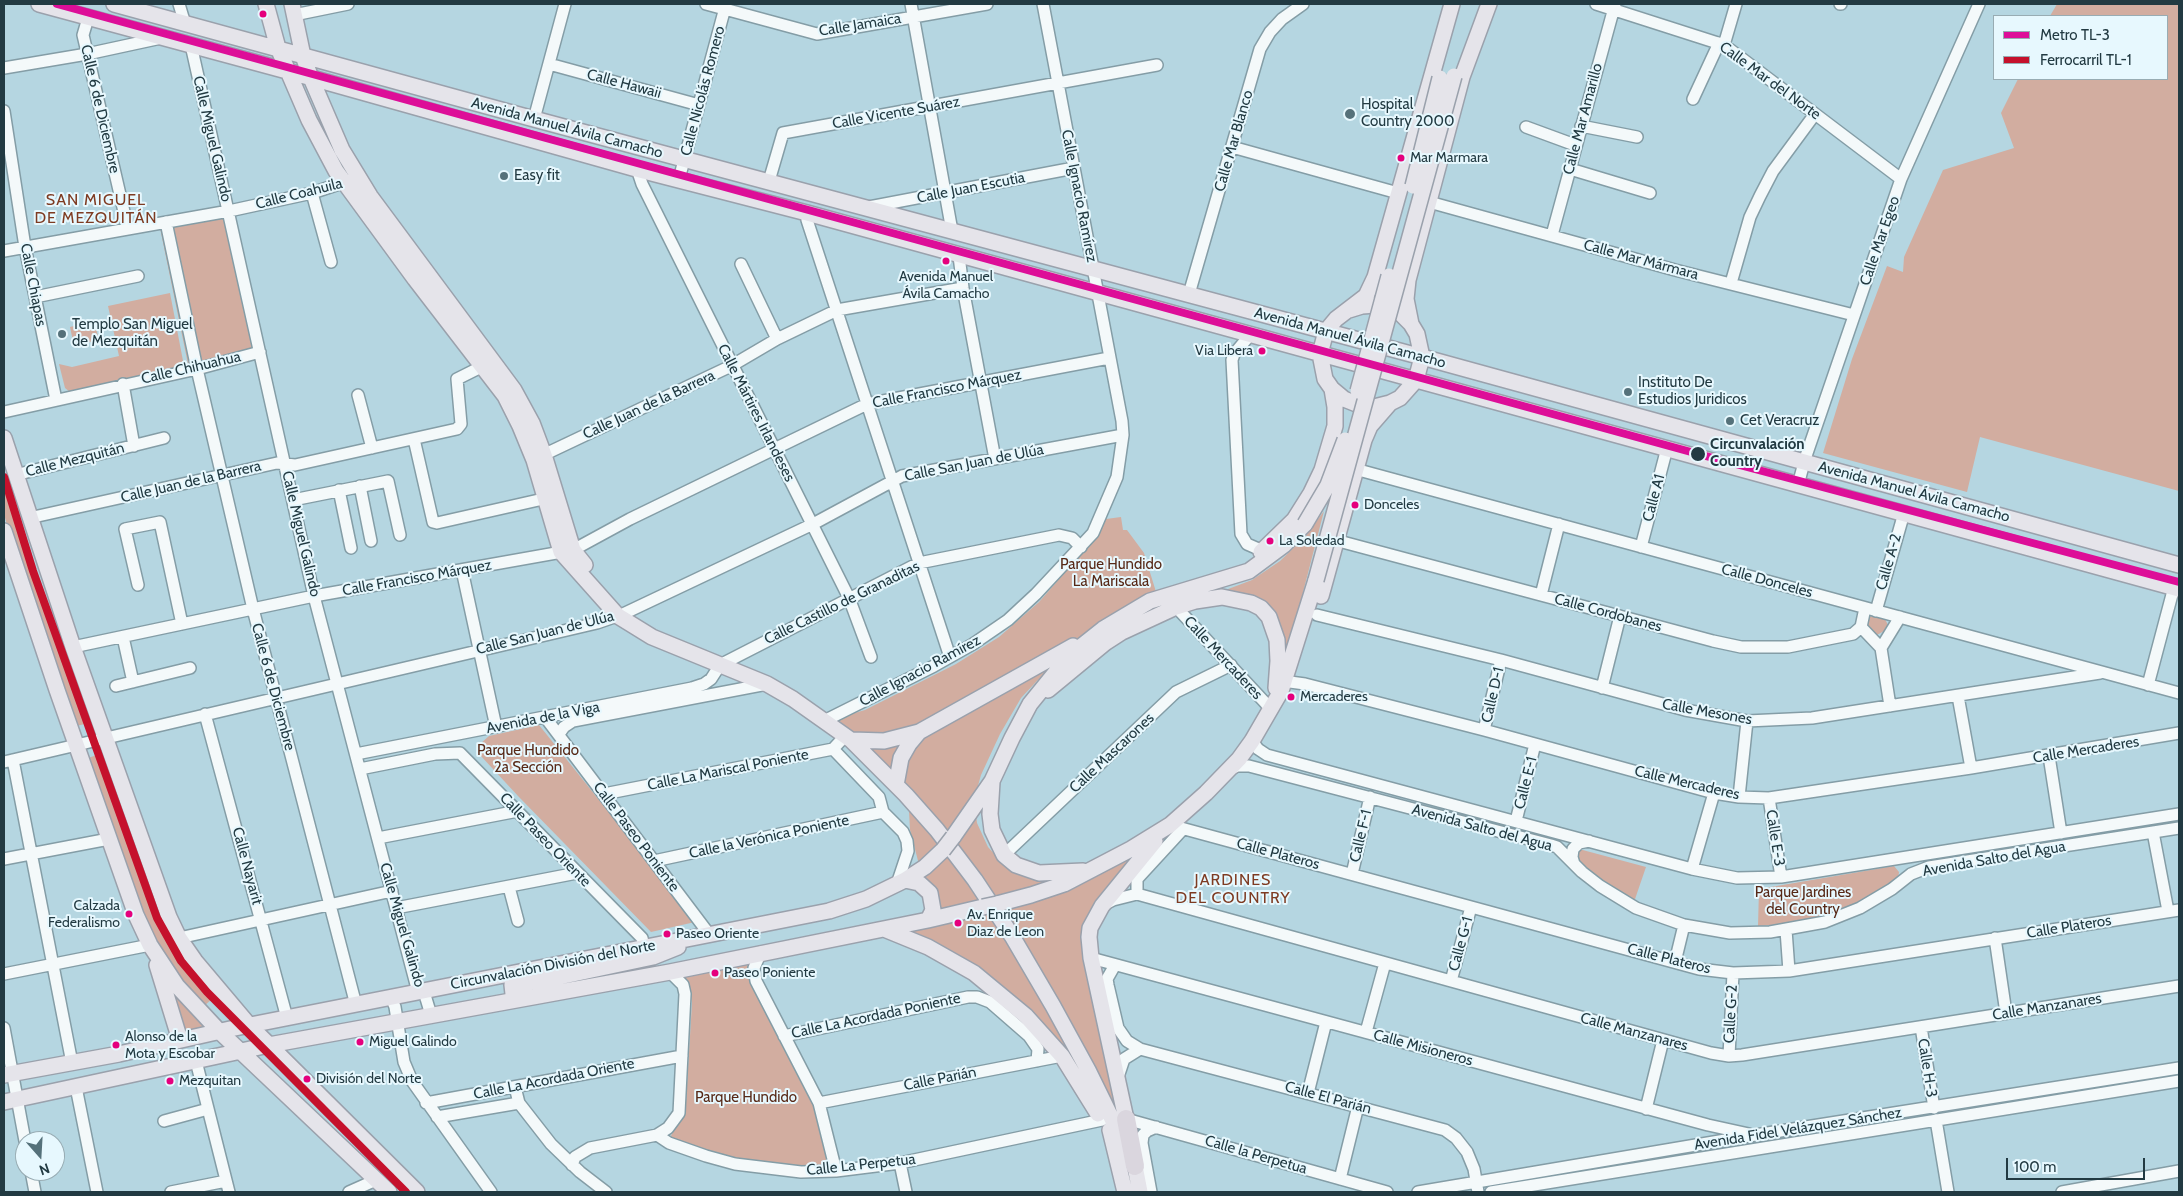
<!DOCTYPE html>
<meta charset="utf-8">
<style>
body{margin:0}
#map{position:relative;width:2183px;height:1196px;overflow:hidden;background:#b5d6e1;font-family:Cabin,sans-serif}
canvas{display:block}
.frame{position:absolute;inset:0;border:5px solid #223a42;pointer-events:none}
.legend{position:absolute;left:1993px;top:15px;width:175px;height:65px;box-sizing:border-box;background:#e7f8fe;border:1px solid #98acb3;margin:0;padding:6px 9px;list-style:none;font-size:15px;color:#223a42}
.legend li{display:flex;align-items:center;gap:10px;height:25px}
.legend b{width:25px;border:1px solid #98acb3}
.north{position:absolute;left:15px;top:1131px;width:50px;height:50px;box-sizing:border-box;background:#e7f8fe;border:1px solid #98acb3;border-radius:50%;rotate:161deg;font-size:14px;font-weight:700;line-height:20px;text-align:center;color:#223a42}
.north::after{content:'';display:block;margin:auto;width:18px;height:22px;background:#55717a;clip-path:polygon(50% 0,100% 100%,50% 72%,0 100%)}
.scale{position:absolute;left:2006px;top:1158px;width:139px;height:22px;box-sizing:border-box;border:2px solid #223a42;border-top:0;padding-left:6px;font-size:15px;line-height:18px;white-space:nowrap;color:#223a42;-webkit-text-stroke:4px #e7f8fe;paint-order:stroke}
</style>
<div id="map">
<canvas width="2183" height="1196"></canvas>
<div class="frame"></div>
<ul class="legend">
<li><b style="height:6px;background:#dd0e98"></b>Metro TL-3</li>
<li><b style="height:6px;background:#c5112c"></b>Ferrocarril TL-1</li>
</ul>
<div class="north">N</div>
<div class="scale">100 m</div>
</div>
<script>
const g = document.querySelector('canvas').getContext('2d');
g.lineJoin = 'round';
function fill(path, color) { g.fillStyle = color; g.fill(path, 'evenodd'); }
const shape = rows => new Path2D(rows.map(r => 'M' + r).join(''));
function trace(path, color, width, dash) { g.strokeStyle = color; g.lineWidth = width; g.lineCap = dash ? 'butt' : 'round'; g.setLineDash(dash || []); g.stroke(path); }
function label(font, color, halo, rows, align = 'center') {
  g.font = font + ' Cabin,sans-serif'; g.lineWidth = 4; g.setLineDash([]); g.textBaseline = 'middle'; g.strokeStyle = halo; g.fillStyle = color; for (const [text, x, y, turn = 0] of rows) {
    g.save(); g.translate(x, y); g.rotate((+turn || 0) * Math.PI / 180); g.textAlign = isNaN(turn) ? turn : align; if (halo) g.strokeText(text, 0, 0); g.fillText(text, 0, 0); g.restore();
  }
}
fill(shape([
 [2057,4,2179,4,2179,491,1980,437,1967,492,1823,453,1852,359,1887,266,1903,272,1904,257,1943,170,2014,148,2001,113,2018,79,2167,79,2167,16,2050,16],
 [226,216,257,352,189,369,160,228],
 [170,293,184,366,70,392,65,388,59,364,72,367,119,356,108,306],
 [94,321,99,340,74,346,70,327],
 [4,472,22,532,88,723,77,726,10,536,4,514],
 [1324,511,1292,635,1282,659,1272,613,1215,594,1252,580,1280,561,1305,537],
 [1121,517,1123,530,1127,530,1144,553,1157,595,1050,667,1021,698,1000,734,981,775,974,800,977,823,988,847,999,859,1025,877,1044,882,1067,884,1089,880,1140,852,1103,892,1089,915,1083,937,1083,954,1086,976,1120,1110,1118,1115,1036,1022,907,934,928,925,923,880,910,830,908,792,830,720,865,710,956,664,999,637,1039,602,1096,537,1106,519],
 [1869,616,1885,619,1888,625,1884,631,1877,635,1867,630,1866,618],
 [539,725,652,866,695,922,651,932,518,796,480,755,480,744,489,736],
 [100,754,158,920,177,957,212,999,204,1006,184,984,167,962,147,924,88,758],
 [1579,849,1646,867,1634,902,1604,885,1576,862,1574,855],
 [1894,866,1899,872,1898,879,1847,909,1810,922,1758,926,1759,889],
 [749,962,750,975,817,1108,831,1166,796,1167,755,1162,724,1157,673,1139,671,1136,686,1102,692,1003,689,986,684,978,684,975,719,970],
 [176,996,206,1030,183,1034,170,998]
]), '#d2ada0');
const minor = shape([
 [179,4,185,24],
 [706,4,817,34,987,4],
 [911,4,952,231],
 [1596,4,1724,45,1901,179],
 [1840,4,1841,4],
 [294,15,348,4],
 [88,18,83,35,128,229],
 [191,45,314,596,418,992,425,995,431,1015],
 [1724,45,1736,4],
 [549,64,699,105],
 [4,68,87,54,161,38],
 [1693,99,1719,43],
 [4,111,25,247,56,400],
 [534,119,565,4],
 [1581,126,1637,137],
 [1526,127,1575,145],
 [1232,147,1398,193],
 [1570,169,1650,193],
 [640,170,639,175,642,184,849,598,871,657],
 [679,179,726,4],
 [769,181,783,133,1157,65],
 [312,193,331,262],
 [1429,202,1675,270,1854,315],
 [869,207,1074,168],
 [807,213,807,220,950,657],
 [166,222,197,369,253,609,356,1005],
 [1552,235,1615,4],
 [4,251,229,211,312,193,351,180],
 [959,256,963,288,995,459],
 [741,264,777,339],
 [1731,283,1750,217,1760,196,1773,171,1815,114],
 [1189,294,1260,49,1270,32,1282,19,1303,4],
 [35,297,138,276],
 [1250,335,1234,354,1232,360,1241,534,1247,544,1263,551],
 [123,384,134,446],
 [358,395,372,448],
 [4,412,197,369,260,352],
 [414,439,433,522,437,523,552,497],
 [539,457,731,366,777,339,837,310,963,288],
 [1355,469,2179,693],
 [15,475,164,438],
 [1798,485,1805,459,1901,179,1979,4],
 [360,486,371,541],
 [339,490,351,548],
 [293,500,388,481,400,535],
 [29,518,277,463,295,465,457,429,461,424,457,379,477,369],
 [1335,540,1713,641,1741,647,1788,647,1853,634,1861,627,1865,608],
 [1641,547,1667,448],
 [462,570,496,727],
 [138,585,125,529,160,522,182,624],
 [1541,595,1559,524],
 [1176,607,1271,709],
 [1876,611,1904,513],
 [1317,615,1501,660,1685,710,1747,721,1812,718,2100,673],
 [1861,627,1881,648,1890,706],
 [123,637,133,682],
 [73,647,314,596,573,550,630,519,867,404,1109,358],
 [1881,648,1900,617],
 [1290,682,1305,684,1484,730,1714,793,1739,797,1769,798,1971,768,2179,733],
 [2148,685,2174,587],
 [116,686,190,668],
 [1602,688,1620,616],
 [1958,696,1971,768],
 [205,714,287,1018],
 [545,717,709,934],
 [826,720,934,666,973,644,1008,620,1036,594,1093,533,1117,477,1123,435,1122,421,1043,4],
 [1484,730,1501,660],
 [559,734,564,727,573,721,767,684],
 [1252,741,1258,749,1267,755,1692,869,1737,878,1781,877,2179,814],
 [833,749,879,797,883,812,903,832,907,841,908,851,897,884],
 [460,753,642,938,644,947],
 [356,754,692,688,704,684,711,679,720,665,919,563,1059,535,1072,538,1081,547],
 [2049,756,2061,833],
 [13,760,72,1063],
 [4,762,597,623,623,614,813,524,902,476,1123,435],
 [360,769,435,754,460,753],
 [1229,770,1237,766,1249,766,1551,845,1557,847,1582,872,1600,886,1636,908,1684,925,1730,933,1770,932,1825,922,1860,908,1892,889,1911,874,1929,867,2179,828],
 [604,794,833,749,846,735],
 [1739,797,1747,721],
 [1769,798,1781,877],
 [1516,821,1535,744],
 [1170,825,1699,969,1733,973,1789,971,2179,910],
 [2153,832,2168,911],
 [378,838,518,811],
 [1004,855,1176,692,1231,665],
 [4,859,109,839],
 [654,861,883,812],
 [1574,864,1572,857,1573,849,1579,843,1589,841],
 [1692,869,1714,793],
 [1352,874,1370,797],
 [509,887,518,921],
 [1137,894,1137,879,1183,829],
 [1105,904,1113,900,1137,894,1711,1053,1729,1056,1742,1055,2179,986],
 [396,908,577,873],
 [1786,930,1789,971],
 [179,938,392,891],
 [1995,938,2006,1013],
 [761,952,754,968,756,981,819,1103,836,1171],
 [1091,958,1708,1125,1749,1134],
 [1675,962,1684,925],
 [1115,965,1107,979,1108,985,1118,1028,1127,1041,1140,1049,1445,1130,1456,1138,1467,1152,1474,1169,1478,1192],
 [4,974,150,945],
 [1451,981,1471,907],
 [391,997,395,1007,404,1062,412,1081,491,1192],
 [1921,1027,1934,1108],
 [4,1028,25,1141],
 [1366,1032,1385,963],
 [784,1036,968,997,977,997,990,1002,1029,1036,1038,1049,1037,1061],
 [1729,1056,1733,973],
 [196,1061,229,1192],
 [1118,1077,1124,1059,1140,1049],
 [76,1087,97,1192],
 [515,1087,519,1103,551,1144,580,1172,606,1192],
 [1308,1093,1326,1022],
 [426,1103,682,1056],
 [819,1103,1062,1056],
 [1646,1109,1663,1040],
 [437,1117,519,1103],
 [1126,1119,1387,1192],
 [1936,1120,1948,1192],
 [164,1121,208,1109],
 [657,1135,668,1128,679,1113,685,994,683,985,670,972],
 [900,1163,906,1192],
 [572,1165,575,1157,590,1148,657,1135,669,1143,706,1156,735,1164,801,1172,836,1171,900,1163,1102,1120],
 [31,1171,35,1192],
 [1340,1179,1358,1106],
 [171,1192,226,1181],
 [349,1192,376,1180],
 [1151,1192,1142,1143,1143,1135,1147,1131,1156,1127],
 [1418,1192,1755,1135,2179,1068],
 [1491,1192,2179,1081],
 [2062,1192,2179,1171]
]);
const major = shape([
 [39,4,287,71,640,170,807,213,2179,589],
 [114,4,534,119,1422,357,2179,565],
 [266,4,278,48,309,120,336,171,415,279,505,396,520,426,534,460,561,552,618,616,652,637,767,684,793,699,851,740,906,795,937,830,975,880,1012,936,1053,1006,1088,1070,1135,1166,1140,1192],
 [292,4,303,56,311,78,342,150,370,196,514,390,532,423,544,455,573,550,585,565],
 [1349,310,1362,306,1376,305,1389,308,1401,314,1411,324,1417,334,1422,357,1416,380,1400,398,1390,403,1374,407,1359,405,1344,399,1332,389,1325,379,1320,354,1326,331,1336,319,1366,296,1375,277,1452,4],
 [1411,324,1406,299,1408,280,1462,77,1489,4],
 [4,438,73,647,169,917,179,938,195,961,249,1025,417,1192],
 [4,531,57,690,136,915,150,945,177,986,219,1031,389,1192],
 [1261,552,1294,520,1311,493,1322,470,1335,426,1335,407,1332,389],
 [1321,596,1364,440,1370,426,1390,403],
 [1048,690,1105,643,1122,632,1176,607,1195,601,1222,597,1251,603,1261,608,1269,617,1277,640,1278,661,1276,688],
 [851,740,884,741,919,732,1073,646],
 [992,782,990,814,992,830,1004,855,1016,865,1039,873,1083,871],
 [896,785,901,758,909,744,919,732],
 [953,837,992,781,1012,738,1030,704,1069,656,1103,629,1150,601,1249,571,1284,545,1305,524],
 [905,880,919,883,930,893,933,910,928,920],
 [997,904,1031,895,1064,884,1131,849,1170,825,1206,793,1239,759,1252,741,1281,691,1316,580],
 [884,929,928,947,974,973,1026,1016,1062,1056,1098,1114],
 [157,965,180,1040],
 [526,994,516,996,513,994,512,985,515,983,540,981,653,957,678,947],
 [4,1075,119,1054,230,1029,829,911,866,899,905,880,925,867,943,850],
 [4,1102,269,1045,670,972,928,920,983,907],
 [1126,1119,1091,958,1089,937,1090,928,1102,906,1155,841],
 [1110,1130,1125,1192]
]);
const highway = shape([
 [1126,1119,1135,1166]
]);
trace(minor, '#849da6', 14);
trace(major, '#9aa1ac', 18);
trace(highway, '#9aa1ac', 20);
trace(minor, '#f4f9fa', 11);
trace(major, '#e5e4ea', 15);
trace(highway, '#dad6de', 18);
const majorBridge = shape([
 [1413,186,1440,78],
 [1358,391,1389,276],
 [1305,524,1328,485,1345,440],
 [1316,580,1454,76],
 [943,850,953,837],
 [983,907,997,904]
]);
trace(majorBridge, '#9aa1ac', 18, []);
trace(majorBridge, '#e5e4ea', 15);
trace(shape([
 [4,477,33,571,157,918,181,961,207,992,406,1192]
]), '#c5112c', 8);
trace(shape([
 [57,4,1702,455,2179,582]
]), '#dd0e98', 8);
for (const [x, y, r, color] of [
 [263,14,4.5,"#e5007d"],
 [1350,114,6,"#55717a"],
 [1401,158,4.5,"#e5007d"],
 [504,176,5,"#55717a"],
 [946,261,4.5,"#e5007d"],
 [62,334,5,"#55717a"],
 [1262,351,4.5,"#e5007d"],
 [1628,392,5,"#55717a"],
 [1730,421,5,"#55717a"],
 [1698,454,8,"#223a42"],
 [1355,505,4.5,"#e5007d"],
 [1270,541,4.5,"#e5007d"],
 [1291,697,4.5,"#e5007d"],
 [129,914,4.5,"#e5007d"],
 [958,923,4.5,"#e5007d"],
 [667,934,4.5,"#e5007d"],
 [715,973,4.5,"#e5007d"],
 [360,1042,4.5,"#e5007d"],
 [116,1045,4.5,"#e5007d"],
 [307,1079,4.5,"#e5007d"],
 [170,1081,4.5,"#e5007d"]
]) { const dot = new Path2D(); dot.arc(x, y, r, 0, 2 * Math.PI); g.fillStyle = color; g.fill(dot); trace(dot, '#e7f8fe', 2); }
label('14px', '#223a42', '#e7f8fe', [
 ["Mar Marmara",1410,158],
 ["Avenida Manuel",946,277,"center"],
 ["Ávila Camacho",946,294,"center"],
 ["Via Libera",1253,351,"right"],
 ["Donceles",1364,505],
 ["La Soledad",1279,541],
 ["Mercaderes",1300,697],
 ["Calzada",120,906,"right"],
 ["Federalismo",120,923,"right"],
 ["Av. Enrique",967,915],
 ["Diaz de Leon",967,932],
 ["Paseo Oriente",676,934],
 ["Paseo Poniente",724,973],
 ["Alonso de la",125,1037],
 ["Mota y Escobar",125,1054],
 ["Miguel Galindo",369,1042],
 ["División del Norte",316,1079],
 ["Mezquitan",179,1081]
], 'left');
label('15px', '#223a42', '#e7f8fe', [
 ["Calle Jamaica",860,25,-9],
 ["Calle Mar del Norte",1770,81,36],
 ["Calle Hawaii",624,84,15],
 ["Calle Nicolás Romero",703,91,-75],
 ["Calle 6 de Diciembre",100,109,77],
 ["Calle Vicente Suárez",896,113,-10],
 ["Calle Mar Amarillo",1583,119,-75],
 ["Avenida Manuel Ávila Camacho",567,128,15],
 ["Calle Miguel Galindo",212,139,77],
 ["Calle Mar Blanco",1234,141,-74],
 ["Calle Juan Escutia",971,188,-11],
 ["Calle Coahuila",299,194,-14],
 ["Calle Ignacio Ramírez",1079,196,79],
 ["Calle Mar Egeo",1880,241,-71],
 ["Calle Mar Mármara",1641,260,15],
 ["Calle Chiapas",33,285,79],
 ["Avenida Manuel Ávila Camacho",1350,338,15],
 ["Calle Chihuahua",191,368,-13],
 ["Calle Francisco Márquez",947,389,-11],
 ["Calle Juan de la Barrera",649,405,-25],
 ["Calle Mártires Irlandeses",756,413,63],
 ["Calle Mezquitán",75,460,-14],
 ["Calle San Juan de Ulúa",974,463,-11],
 ["Calle Juan de la Barrera",191,482,-13],
 ["Avenida Manuel Ávila Camacho",1914,492,15],
 ["Calle A1",1654,498,-75],
 ["Calle Miguel Galindo",301,534,77],
 ["Calle A-2",1889,562,-74],
 ["Calle Francisco Márquez",417,578,-10],
 ["Calle Donceles",1767,581,15],
 ["Calle Castillo de Granaditas",842,603,-26],
 ["Calle Cordobanes",1608,613,15],
 ["Calle San Juan de Ulúa",545,633,-14],
 ["Calle Mercaderes",1223,658,47],
 ["Calle Ignacio Ramírez",920,671,-28],
 ["Calle 6 de Diciembre",273,687,75],
 ["Calle D-1",1493,695,-77],
 ["Calle Mesones",1707,712,10],
 ["Avenida de la Viga",543,718,-11],
 ["Calle Mercaderes",2086,750,-9],
 ["Calle Mascarones",1112,753,-43],
 ["Calle La Mariscal Poniente",728,770,-11],
 ["Calle E-1",1526,783,-76],
 ["Calle Mercaderes",1687,783,13],
 ["Avenida Salto del Agua",1482,828,15],
 ["Calle F-1",1361,836,-77],
 ["Calle Paseo Poniente",636,837,53],
 ["Calle la Verónica Poniente",769,837,-12],
 ["Calle E-3",1775,838,81],
 ["Calle Paseo Oriente",545,840,46],
 ["Calle Plateros",1278,854,15],
 ["Avenida Salto del Agua",1994,859,-10],
 ["Calle Nayarit",247,866,75],
 ["Calle Miguel Galindo",402,925,74],
 ["Calle Plateros",2069,927,-9],
 ["Calle G-1",1461,944,-75],
 ["Calle Plateros",1669,959,14],
 ["Circunvalación División del Norte",553,965,-11],
 ["Calle Manzanares",2047,1007,-9],
 ["Calle G-2",1731,1014,-87],
 ["Calle La Acordada Poniente",876,1016,-12],
 ["Calle Manzanares",1634,1032,15],
 ["Calle Misioneros",1423,1048,15],
 ["Calle H-3",1927,1068,81],
 ["Calle La Acordada Oriente",554,1079,-11],
 ["Calle Parián",940,1079,-11],
 ["Calle El Parián",1328,1098,15],
 ["Avenida Fidel Velázquez Sánchez",1798,1129,-9],
 ["Calle la Perpetua",1256,1155,16],
 ["Calle La Perpetua",861,1165,-6]
]);
label('15px', '#223a42', '#e7f8fe', [
 ["Hospital",1361,105],
 ["Country 2000",1361,122],
 ["Easy fit",514,176],
 ["Templo San Miguel",72,325],
 ["de Mezquitán",72,342],
 ["Instituto De",1638,383],
 ["Estudios Juridicos",1638,400],
 ["Cet Veracruz",1740,421]
], 'left');
label('bold 15px', '#223a42', '#e7f8fe', [
 ["Circunvalación",1710,445],
 ["Country",1710,462]
], 'left');
label('15px', '#572816', '#e7f8fe', [
 ["Parque Hundido",1111,565],
 ["La Mariscala",1111,582],
 ["Parque Hundido",528,751],
 ["2a Sección",528,768],
 ["Parque Jardines",1803,893],
 ["del Country",1803,910],
 ["Parque Hundido",746,1098]
]);
g.letterSpacing = '1px';
label('16px', '#7e3b22', '#e7f8fe', [
 ["SAN MIGUEL",96,200],
 ["DE MEZQUITÁN",96,218],
 ["JARDINES",1233,880],
 ["DEL COUNTRY",1233,898]
]);
g.letterSpacing = '0px';
</script>
